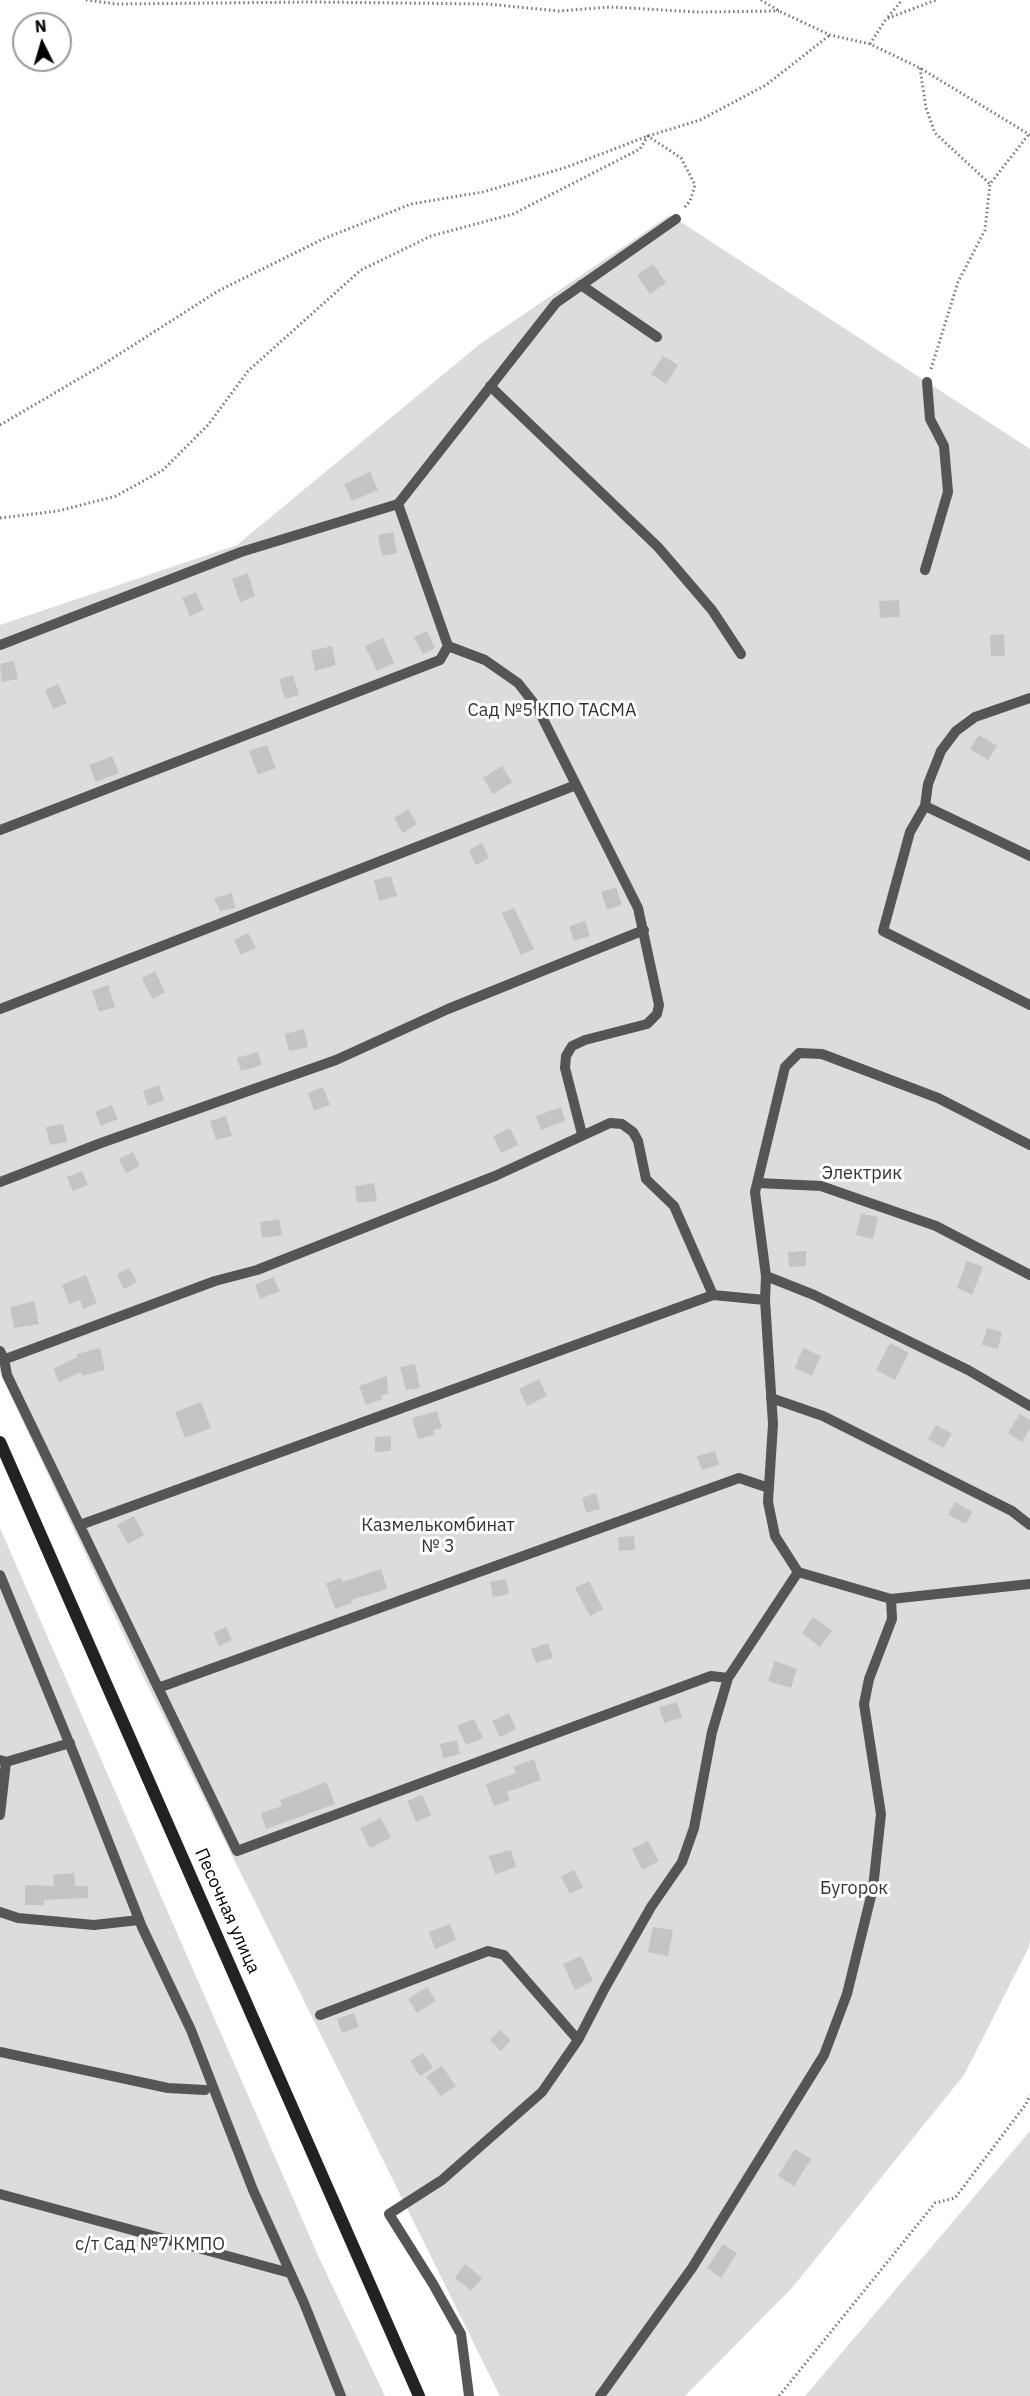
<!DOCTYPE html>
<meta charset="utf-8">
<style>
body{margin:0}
#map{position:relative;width:1030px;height:2396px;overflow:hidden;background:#fff;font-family:"IBM Plex Sans",sans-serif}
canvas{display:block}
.north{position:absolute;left:12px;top:12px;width:60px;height:60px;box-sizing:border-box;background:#fff;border:2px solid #999;border-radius:50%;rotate:355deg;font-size:16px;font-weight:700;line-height:24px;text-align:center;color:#000}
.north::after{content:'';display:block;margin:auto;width:21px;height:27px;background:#000;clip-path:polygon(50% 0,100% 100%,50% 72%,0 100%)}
</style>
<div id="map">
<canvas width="1030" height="2396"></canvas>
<div class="north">N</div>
</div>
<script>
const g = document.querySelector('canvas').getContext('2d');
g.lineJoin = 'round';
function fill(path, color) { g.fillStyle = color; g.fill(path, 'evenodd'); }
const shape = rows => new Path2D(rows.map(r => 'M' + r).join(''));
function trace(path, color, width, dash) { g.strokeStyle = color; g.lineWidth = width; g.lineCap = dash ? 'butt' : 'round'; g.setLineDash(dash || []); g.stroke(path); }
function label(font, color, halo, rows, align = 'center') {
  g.font = font + ' "IBM Plex Sans",sans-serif'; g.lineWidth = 6; g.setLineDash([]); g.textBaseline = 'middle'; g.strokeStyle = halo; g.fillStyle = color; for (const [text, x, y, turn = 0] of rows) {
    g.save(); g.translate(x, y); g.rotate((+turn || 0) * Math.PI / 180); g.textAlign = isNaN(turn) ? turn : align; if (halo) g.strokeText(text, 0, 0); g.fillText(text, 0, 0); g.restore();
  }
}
fill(shape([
 [670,215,1030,449,1030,1939,1029,1947,964,2075,792,2288,685,2396,500,2396,141,1672,0,1373,0,625,237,545,480,344],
 [0,1528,320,2260,385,2396,0,2396],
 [1030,2131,1030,2396,805,2396]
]), '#dcdcdc');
fill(shape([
 [653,264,666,283,650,294,637,275],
 [663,356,678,365,666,384,651,374],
 [370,472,378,490,352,501,344,484],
 [393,532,397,553,382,556,378,535],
 [248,573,255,596,240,602,232,579],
 [196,592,204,610,190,616,182,598],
 [899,600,900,617,880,618,879,601],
 [427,631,435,648,423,654,414,637],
 [1004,634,1005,656,991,656,990,635],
 [383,638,394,663,377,671,365,646],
 [332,646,336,665,315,671,311,651],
 [14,661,18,679,2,682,0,664],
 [293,675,299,695,285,699,279,679],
 [58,684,67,703,53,709,45,690],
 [979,735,997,746,988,760,970,749],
 [267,745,276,768,258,775,249,751],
 [112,756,119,773,96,782,89,765],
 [502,766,512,782,493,794,483,778],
 [408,809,417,824,403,833,394,818],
 [482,843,489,858,476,865,469,850],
 [391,876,397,896,379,901,374,880],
 [616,887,622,905,607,910,601,892],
 [232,893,235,908,220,911,214,898],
 [514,908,534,949,521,955,502,913],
 [585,921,590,936,574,941,569,926],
 [248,933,256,948,241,955,234,940],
 [155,971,165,992,152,999,142,978],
 [108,985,115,1007,99,1012,92,991],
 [304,1029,308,1047,289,1051,285,1034],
 [258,1052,262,1065,241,1071,237,1058],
 [159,1085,164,1100,148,1106,143,1091],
 [323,1087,330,1105,314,1111,308,1093],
 [112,1105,118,1119,101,1126,95,1112],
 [561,1107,565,1121,541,1130,536,1116],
 [226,1116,232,1136,216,1140,210,1121],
 [63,1124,67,1142,50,1145,46,1127],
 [510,1128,518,1145,501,1153,493,1136],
 [133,1152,140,1166,126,1173,119,1159],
 [82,1171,88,1185,73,1191,67,1177],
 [374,1183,377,1201,357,1203,355,1186],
 [861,1214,878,1217,873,1239,856,1235],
 [279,1219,282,1235,262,1238,260,1222],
 [806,1251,806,1266,789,1267,788,1252],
 [967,1261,983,1267,972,1295,957,1288],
 [129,1268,137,1282,124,1289,117,1274],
 [86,1275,97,1303,83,1309,80,1300,69,1304,62,1285],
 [273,1277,280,1291,260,1299,255,1285],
 [34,1301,39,1324,14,1328,10,1307],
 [987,1328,1002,1332,998,1349,982,1345],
 [890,1343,909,1353,895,1380,876,1370],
 [100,1348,105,1370,82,1376,81,1372,59,1382,53,1369,77,1357,77,1354],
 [803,1348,821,1356,812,1376,795,1368],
 [415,1364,420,1388,406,1390,400,1367],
 [387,1376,388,1394,381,1395,383,1399,366,1405,359,1386],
 [539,1379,547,1396,527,1406,519,1389],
 [201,1402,211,1428,185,1438,175,1412],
 [437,1411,442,1428,433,1430,434,1435,418,1439,412,1418],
 [1020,1414,1030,1420,1030,1429,1022,1442,1008,1433],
 [936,1425,952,1434,943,1448,928,1439],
 [391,1436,391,1451,375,1452,375,1437],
 [715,1451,719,1465,702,1470,697,1456],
 [596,1493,600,1509,586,1513,582,1498],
 [955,1502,972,1512,966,1524,948,1515],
 [134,1516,144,1535,128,1544,117,1525],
 [634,1536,635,1550,619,1551,618,1537],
 [381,1569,387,1589,351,1600,352,1603,335,1609,326,1583,341,1578,343,1582],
 [506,1579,509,1594,493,1597,490,1582],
 [589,1581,603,1609,590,1616,575,1588],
 [813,1617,832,1631,820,1647,802,1633],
 [226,1627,232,1640,219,1646,213,1633],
 [548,1643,553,1658,536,1663,531,1649],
 [775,1661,797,1669,791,1688,768,1681],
 [677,1702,682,1718,664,1723,659,1707],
 [509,1713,516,1729,500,1737,492,1721],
 [474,1719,483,1738,466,1745,457,1726],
 [457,1740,460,1754,443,1758,440,1744],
 [534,1759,541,1780,507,1792,510,1800,494,1806,486,1784,516,1773,513,1767],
 [326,1782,335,1804,266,1829,261,1813,282,1806,280,1800],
 [422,1795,431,1815,416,1822,407,1801],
 [381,1818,391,1838,370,1848,360,1828],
 [648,1841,659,1861,642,1870,632,1849],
 [511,1850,516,1867,495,1874,489,1856],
 [574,1870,583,1887,570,1894,561,1877],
 [74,1873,75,1886,88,1886,88,1898,44,1900,44,1905,25,1905,25,1885,54,1886,53,1875],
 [450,1924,456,1940,435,1949,429,1932],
 [653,1927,673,1930,668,1956,648,1952],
 [581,1956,593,1981,575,1990,563,1964],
 [427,1987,436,2001,417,2013,408,1999],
 [354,2013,359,2027,342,2033,337,2019],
 [500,2030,511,2040,501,2051,490,2040],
 [423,2053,433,2068,420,2076,410,2061],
 [442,2066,456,2086,441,2096,426,2077],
 [795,2149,811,2159,794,2186,778,2176],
 [723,2244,737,2253,721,2278,707,2268],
 [465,2264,482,2278,471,2291,455,2278]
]), '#c4c4c4');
trace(shape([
 [86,0,117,4,313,2,487,4,559,11,610,7,699,12,779,11],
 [761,0,779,11,830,35,870,44,920,68,1030,135],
 [888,17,902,0],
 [870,44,886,19,936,0],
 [920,68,926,108,935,133,990,184],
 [931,369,958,282,985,230,990,184,1029,134],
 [0,425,99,367,218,291,323,239,411,204,483,192,567,167,648,136,700,120,766,85,830,35],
 [0,518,58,511,116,496,163,470,208,425,248,371,361,270,431,236,513,214,640,149,648,136,681,158,695,185,690,201,684,208],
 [779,2396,935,2203,955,2198,1026,2104,1030,2095]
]), '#777', 3, [1.5, 3]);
trace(shape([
 [581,285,657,337],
 [490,386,658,547,712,610,741,654],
 [398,504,448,646,485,660,518,683,537,707,638,908,659,1005,657,1014,647,1024,585,1040,572,1046,566,1056,565,1068,582,1134],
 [925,570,948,492,944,446,930,419,927,382],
 [0,645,241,552,398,504,556,303,676,219],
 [1030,698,975,717,956,731,941,751,928,784,925,806,910,832,883,931,1030,1005],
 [925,806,1030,856],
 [0,830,440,660,448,646],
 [0,1009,576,785],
 [0,1182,101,1143,336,1060,448,1009,644,930],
 [758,1183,821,1186,936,1226,1030,1275],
 [766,1276,814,1295,968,1370,1030,1406],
 [0,1351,4,1359,7,1375,237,1851,711,1676,728,1678],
 [0,1361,215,1281,257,1270,495,1176,610,1123,622,1124,633,1132,638,1141,646,1179,674,1206,713,1295,765,1300],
 [771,1398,823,1416,1012,1511,1030,1525],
 [80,1525,713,1295],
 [0,1575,75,1757,142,1927,191,2030,253,2190,304,2303,341,2396],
 [891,1599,798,1572,775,1536,768,1502,773,1424,765,1300,766,1276,755,1192,785,1067,799,1053,822,1054,938,1098,1030,1145],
 [158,1688,739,1478,769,1488],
 [0,1760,6,1762,70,1743],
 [0,1815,6,1762],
 [0,1912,18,1918,94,1925,139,1920],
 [320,2015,488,1951,504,1955,578,2040],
 [0,2052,168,2088,205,2090],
 [0,2194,290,2273],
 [469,2396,461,2334,433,2284,389,2214,442,2180,542,2092,578,2040,606,1986,651,1907,682,1862,694,1828,712,1732,728,1678,798,1572],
 [600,2396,692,2268,824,2055,847,1994,873,1888,881,1814,864,1704,869,1679,892,1619,891,1599,1030,1584]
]), '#555', 10);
trace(shape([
 [0,1442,419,2396]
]), '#222', 12);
label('18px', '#333', '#fff', [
 ["Сад №5 КПО ТАСМА",552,711],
 ["Электрик",862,1174],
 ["Казмелькомбинат",438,1526],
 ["№ 3",438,1547],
 ["Бугорок",854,1889],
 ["с/т Сад №7 КМПО",150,2245]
]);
label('18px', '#000', '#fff', [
 ["Песочная улица",227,1911,66]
]);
</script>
